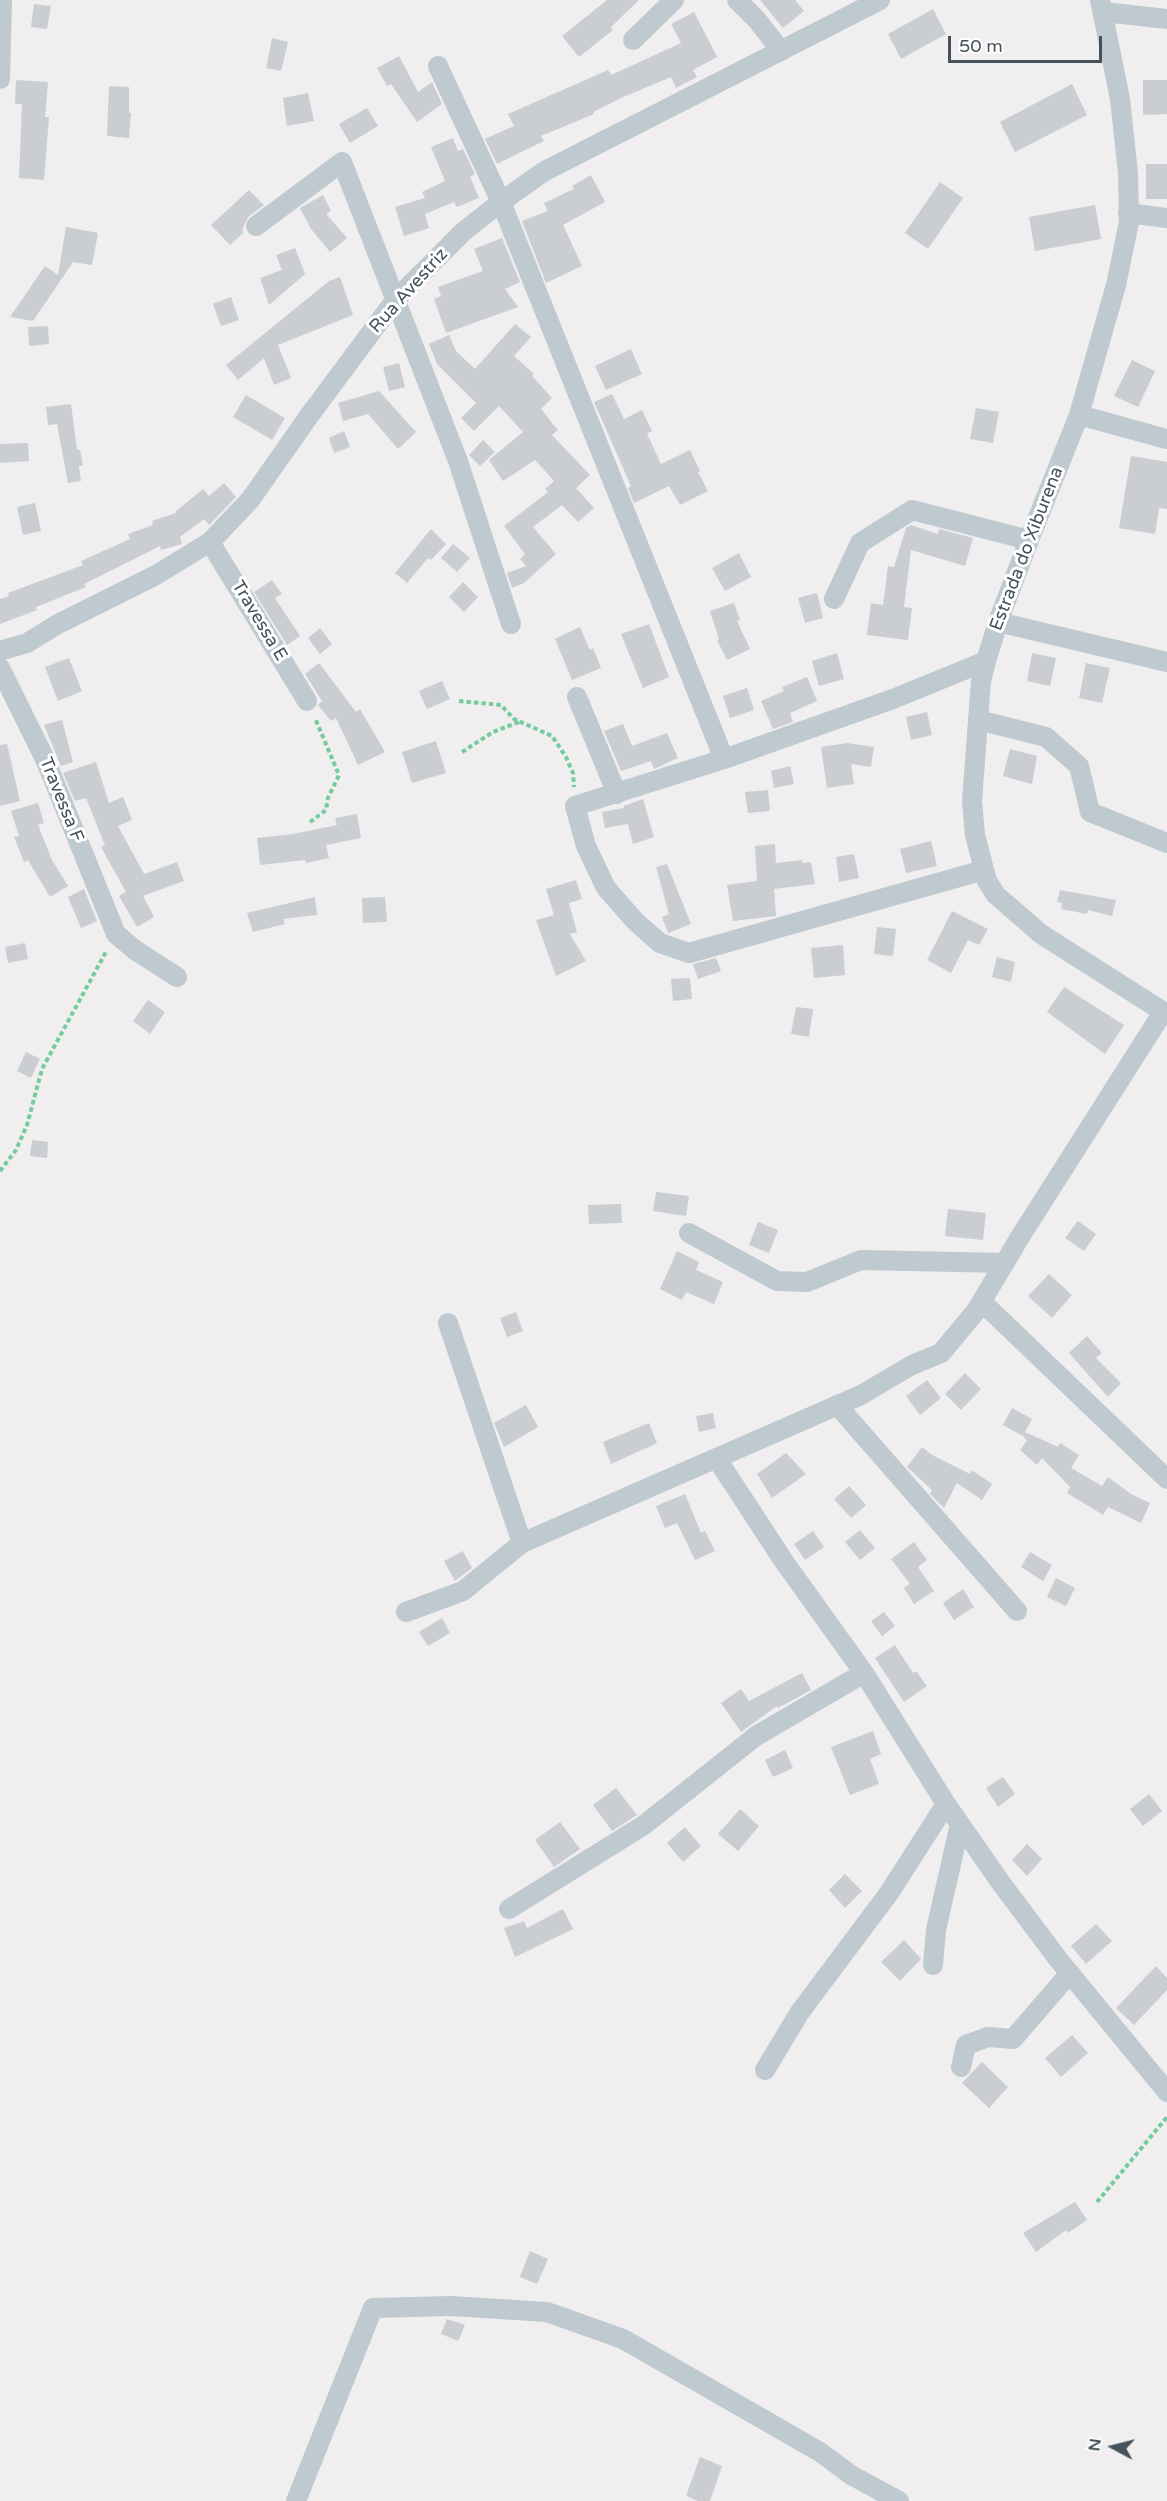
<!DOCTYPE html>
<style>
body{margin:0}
#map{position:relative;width:1167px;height:2501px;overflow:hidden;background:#f0eeee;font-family:"Varela Round",sans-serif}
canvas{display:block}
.north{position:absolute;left:1083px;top:2417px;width:60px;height:60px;-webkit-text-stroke:4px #fff;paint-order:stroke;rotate:277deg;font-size:16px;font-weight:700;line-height:24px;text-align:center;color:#46525b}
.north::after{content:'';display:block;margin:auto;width:21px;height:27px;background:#46525b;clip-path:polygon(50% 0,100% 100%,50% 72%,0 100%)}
.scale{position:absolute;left:948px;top:36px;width:154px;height:27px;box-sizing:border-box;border:3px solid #46525b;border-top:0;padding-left:8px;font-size:18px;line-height:21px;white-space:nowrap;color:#46525b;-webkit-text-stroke:4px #fff;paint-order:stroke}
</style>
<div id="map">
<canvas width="1167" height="2501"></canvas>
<div class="north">N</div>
<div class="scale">50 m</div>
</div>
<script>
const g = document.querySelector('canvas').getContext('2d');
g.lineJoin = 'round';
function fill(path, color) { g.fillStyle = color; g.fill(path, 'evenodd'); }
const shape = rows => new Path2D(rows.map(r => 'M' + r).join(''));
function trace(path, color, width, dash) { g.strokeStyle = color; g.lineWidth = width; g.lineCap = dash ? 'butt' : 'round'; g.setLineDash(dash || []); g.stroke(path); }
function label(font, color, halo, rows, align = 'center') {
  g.font = font + ' "Varela Round",sans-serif'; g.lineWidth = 6; g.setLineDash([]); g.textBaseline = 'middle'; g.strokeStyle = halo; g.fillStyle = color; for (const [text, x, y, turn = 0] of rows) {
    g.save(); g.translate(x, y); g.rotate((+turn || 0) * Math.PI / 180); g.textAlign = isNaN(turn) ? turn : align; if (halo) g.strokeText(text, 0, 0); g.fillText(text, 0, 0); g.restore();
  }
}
fill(shape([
 [607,0,639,0,611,27,613,30,579,57,562,36],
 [760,0,795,0,804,11,783,28],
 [34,4,51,6,47,29,31,27],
 [933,9,946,34,901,59,888,34],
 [694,12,717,57,693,70,697,77,676,88,671,77,621,98,593,112,594,114,541,136,544,141,497,164,485,139,514,126,508,114,608,70,611,75,681,43,671,24],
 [272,38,288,42,281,71,266,68],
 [399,56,418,92,432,82,442,104,417,122,391,84,387,86,377,68],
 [16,80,48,82,45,117,49,117,44,180,19,178,22,104,15,104],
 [1143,80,1167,80,1167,114,1143,115],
 [1072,84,1087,115,1015,152,1000,122],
 [109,86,129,87,129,113,131,113,129,138,107,136],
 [308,93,314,121,287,126,283,98],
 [367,108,378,126,350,143,339,124],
 [453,138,458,151,463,149,475,174,470,177,479,198,457,207,454,202,425,214,429,228,404,236,395,207,425,198,422,192,445,181,431,147],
 [1146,164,1167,164,1167,199,1146,199],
 [591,175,605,202,563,225,582,266,546,283,522,221,548,211,544,203,574,189,572,186],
 [940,182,963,198,928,249,905,233],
 [249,190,264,205,248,217,242,230,244,232,230,245,211,225],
 [323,195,331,211,326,214,347,238,330,252,311,229,300,208],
 [1095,205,1101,239,1035,251,1029,217],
 [66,227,98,233,92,265,73,262,33,321,10,317,45,266,58,275],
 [502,238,520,282,505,289,518,307,446,333,434,299,441,296,438,287,483,271,474,249],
 [295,248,305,274,269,305,260,278,282,270,276,255],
 [340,277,353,315,278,345,291,378,274,385,264,358,238,380,226,365,329,281],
 [231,297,239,320,221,326,213,304],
 [515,324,531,337,514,356,534,374,532,376,552,398,541,409,558,430,552,435,590,475,576,488,594,508,578,522,562,505,533,527,556,554,524,583,512,588,507,573,526,566,520,559,525,554,504,526,548,492,545,489,554,481,535,460,503,481,489,460,523,432,499,406,474,431,461,418,476,403,437,364,429,344,449,335,456,351,475,369],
 [48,326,49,344,29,346,28,327],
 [631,349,642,374,606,390,595,366],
 [1132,360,1155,371,1138,407,1114,396],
 [399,363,405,387,389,391,383,367],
 [379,391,416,432,398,449,368,414,343,421,338,403],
 [612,394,624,419,642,410,652,431,647,434,661,464,690,450,700,471,698,472,708,491,680,505,669,486,634,503,628,488,631,486,594,402],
 [246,395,285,418,272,440,233,417],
 [71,404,77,450,80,450,83,466,79,466,81,481,68,483,57,424,48,425,46,407],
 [976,408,999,412,993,443,970,439],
 [344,431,350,447,334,453,329,438],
 [483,440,495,452,480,466,469,455],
 [28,443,29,461,0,463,0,444],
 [1131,456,1167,462,1167,509,1159,508,1155,534,1119,528],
 [224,483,236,497,209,525,204,519,180,537,182,544,161,550,160,546,84,584,86,587,36,607,37,610,0,624,0,599,9,596,8,593,83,565,81,561,130,539,128,534,153,525,152,521,176,513,175,512,203,489,209,496],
 [35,503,41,531,23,535,17,507],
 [911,525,938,534,939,529,973,538,965,566,911,550,904,607,912,608,908,640,867,635,871,603,883,605,888,566,894,567,906,528],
 [431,529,446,544,431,560,428,558,407,583,395,573],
 [453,544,470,558,457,572,441,558],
 [739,553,751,577,725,591,712,568],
 [272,580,282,594,275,598,300,636,287,645,254,592],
 [463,582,478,597,464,612,449,597],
 [817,593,823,618,805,623,798,598],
 [734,603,740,620,737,621,750,649,727,660,717,640,719,639,710,611],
 [649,624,669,677,643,688,621,634],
 [580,627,590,650,593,648,601,668,572,680,555,639],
 [320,628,332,644,320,654,308,638],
 [837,653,844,679,819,686,812,661],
 [1032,653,1056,658,1050,686,1027,681],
 [69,658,82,691,58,701,45,667],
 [319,663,356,712,360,709,385,752,358,765,336,718,331,721,318,705,322,701,305,674],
 [1086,663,1110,668,1102,703,1079,698],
 [807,677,817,701,790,713,793,722,773,729,761,701,784,691,782,687],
 [442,681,450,699,427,709,419,691],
 [747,688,754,710,730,718,723,696],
 [927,712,932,735,911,740,906,717],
 [62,720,73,762,61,766,44,725],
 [623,724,632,746,667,733,678,758,654,769,651,761,621,771,604,731],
 [436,741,446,773,412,783,402,752],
 [847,743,874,747,871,767,851,764,854,784,827,788,821,747],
 [7,744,20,801,0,806,0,745],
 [1010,749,1037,756,1032,784,1003,776],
 [96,762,109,803,123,797,132,820,118,826,144,874,177,862,184,881,143,896,154,917,137,927,119,896,126,892,101,847,105,845,86,798,75,801,63,773],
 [790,766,794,784,774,788,771,771],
 [768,790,770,811,748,813,745,792],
 [643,799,654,837,633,844,628,824,605,828,602,812,624,808,624,806],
 [38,803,44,823,38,825,52,860,68,886,50,897,28,860,24,862,14,837,19,836,11,811],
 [357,814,361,838,326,845,329,858,306,863,305,860,260,865,257,838,293,834,337,825,335,818],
 [931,841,937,866,906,873,900,849],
 [775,844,776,863,802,860,803,863,811,862,815,884,774,889,776,916,733,921,727,885,757,881,755,846],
 [854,854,859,878,839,882,836,857],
 [667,864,691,924,668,933,662,917,669,914,656,867],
 [576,880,582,899,569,903,577,932,570,934,586,961,556,976,536,920,554,915,546,889],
 [84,889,97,921,81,928,68,897],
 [1060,890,1116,900,1112,916,1088,910,1087,914,1061,909,1062,903,1057,902],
 [315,897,317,915,283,919,285,924,253,932,247,913],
 [385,897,387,922,363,923,362,898],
 [952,911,988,929,979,945,968,940,951,973,927,960],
 [877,927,896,929,893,956,874,954],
 [25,943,28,959,8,963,5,947],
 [843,945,845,975,814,978,811,948],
 [997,957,1015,962,1011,982,992,977],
 [716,958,721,971,698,979,693,964],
 [690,978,692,999,673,1001,671,979],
 [1064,987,1124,1025,1105,1054,1047,1012],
 [148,1000,165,1012,150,1034,133,1021],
 [796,1007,813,1009,809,1037,791,1034],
 [26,1052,40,1059,31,1078,17,1071],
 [32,1140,48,1142,47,1158,30,1156],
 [656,1192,689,1196,686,1216,653,1211],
 [621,1204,622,1223,589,1224,588,1205],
 [948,1209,986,1213,983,1240,945,1236],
 [1078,1221,1096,1234,1084,1251,1065,1238],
 [758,1222,778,1230,769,1253,749,1245],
 [677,1251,699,1262,696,1270,723,1282,714,1304,686,1292,682,1300,660,1289],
 [1049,1274,1072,1295,1052,1318,1028,1296],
 [516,1312,523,1331,507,1337,500,1318],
 [1087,1336,1102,1353,1096,1358,1121,1383,1108,1397,1069,1353],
 [965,1373,981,1389,961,1410,945,1394],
 [927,1380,941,1398,920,1415,906,1396],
 [526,1405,538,1427,504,1447,494,1423],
 [1012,1408,1032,1419,1025,1432,1058,1447,1060,1443,1079,1455,1071,1468,1102,1486,1108,1477,1131,1494,1150,1503,1141,1523,1108,1507,1103,1515,1067,1493,1070,1487,1042,1458,1037,1465,1020,1450,1027,1441,1023,1436,1003,1425],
 [713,1413,716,1428,699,1432,696,1416],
 [649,1423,657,1443,611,1464,603,1442],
 [922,1447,932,1455,970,1474,972,1470,992,1484,982,1500,957,1483,944,1508,930,1494,932,1490,907,1467],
 [786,1453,806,1474,772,1498,757,1474],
 [849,1486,866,1505,851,1518,834,1499],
 [685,1494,701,1533,705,1531,715,1551,695,1560,677,1523,665,1528,656,1506],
 [860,1530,875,1548,860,1560,845,1542],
 [813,1531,824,1547,805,1560,794,1544],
 [914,1542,927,1560,918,1567,934,1591,914,1604,904,1588,910,1584,891,1559],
 [463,1551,472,1568,455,1581,444,1561],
 [1030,1552,1052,1565,1043,1581,1021,1567],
 [1056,1578,1075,1588,1066,1606,1047,1597],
 [963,1589,974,1607,954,1620,943,1603],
 [884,1612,895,1626,882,1636,871,1621],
 [442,1618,450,1633,428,1646,419,1632],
 [895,1645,913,1673,916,1671,927,1686,904,1702,875,1658],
 [802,1673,811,1690,778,1708,777,1706,741,1732,721,1703,741,1689,749,1701],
 [873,1731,881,1754,870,1759,879,1784,850,1795,831,1747],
 [785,1750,793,1768,773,1777,765,1760],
 [1003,1777,1015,1794,998,1807,986,1788],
 [616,1788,637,1815,612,1831,593,1805],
 [1149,1794,1162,1811,1143,1826,1130,1809],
 [740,1809,759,1826,738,1851,718,1834],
 [560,1822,580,1849,554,1867,535,1840],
 [685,1827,701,1846,683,1862,667,1843],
 [1027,1844,1042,1859,1027,1876,1012,1860],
 [845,1874,862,1891,845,1908,829,1890],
 [563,1909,573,1929,515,1957,504,1928,524,1921,527,1928],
 [1096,1924,1112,1941,1086,1964,1071,1946],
 [904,1940,921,1959,900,1981,881,1962],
 [1156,1966,1167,1978,1167,1990,1134,2025,1116,2008],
 [1072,2035,1088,2053,1061,2077,1045,2058],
 [982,2062,1008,2087,989,2108,962,2083],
 [1075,2202,1087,2220,1068,2233,1066,2230,1036,2252,1023,2233],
 [530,2251,548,2259,537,2284,520,2277],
 [447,2319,465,2325,458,2341,441,2334],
 [700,2457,722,2466,710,2501,698,2501,686,2496]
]), '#cacdd2');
trace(shape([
 [459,701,501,705,514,719,552,736,566,757,573,773,574,787],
 [462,752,493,732,519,722],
 [310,822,326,810,328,798,339,775,315,718],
 [0,1171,16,1150,27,1125,42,1069,107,950],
 [1097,2202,1167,2117]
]), '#74cc9d', 4, [4.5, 3]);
trace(shape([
 [737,0,757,20,781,51],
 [1100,0,1120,99,1128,173,1129,222,1116,285,1079,415,1029,540,998,622,986,661,981,681,972,801,975,835,987,881,996,895,1041,934,1167,1014],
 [1104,12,1167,19],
 [633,40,674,0],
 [438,66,501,202,724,759],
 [0,79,2,0],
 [1128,213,1167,218],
 [256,226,342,162,458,461,511,624],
 [1079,415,1167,439],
 [210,542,307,701],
 [834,599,860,543,912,510,1029,540],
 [998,622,1167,662],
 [0,651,27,643,58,624,156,575,210,542,250,500,309,416,396,299,464,231,501,202,543,172,880,0],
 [0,668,45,759,116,934,135,950,177,977],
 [577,697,617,794],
 [978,720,1046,737,1079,766,1090,812,1167,843],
 [984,870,689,953,660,943,636,922,606,888,586,846,575,806,724,759,893,699,986,661],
 [689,1233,777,1281,807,1282,861,1260,1005,1263],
 [982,1302,1167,1479],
 [448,1323,522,1543],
 [837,1405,1017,1611],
 [717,1459,785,1563,864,1673,946,1804,1001,1883,1058,1959,1167,2092],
 [406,1612,463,1591,522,1543,861,1395,912,1365,941,1353,976,1311,1020,1237,1163,1012],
 [509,1909,644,1825,756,1736,864,1673],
 [933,1965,936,1930,960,1824],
 [961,2067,966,2045,988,2037,1013,2039,1070,1973],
 [765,2070,800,2012,889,1893,946,1804],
 [296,2501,373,2308,451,2306,547,2312,623,2339,820,2452,851,2475,899,2501]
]), '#bec9d0', 20);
label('18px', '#46525b', '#fff', [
 ["Rua Avestriz",409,291,-48],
 ["Estrada do Xiburena",1027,549,-69],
 ["Travessa E",259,621,59],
 ["Travessa F",61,800,68]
]);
</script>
